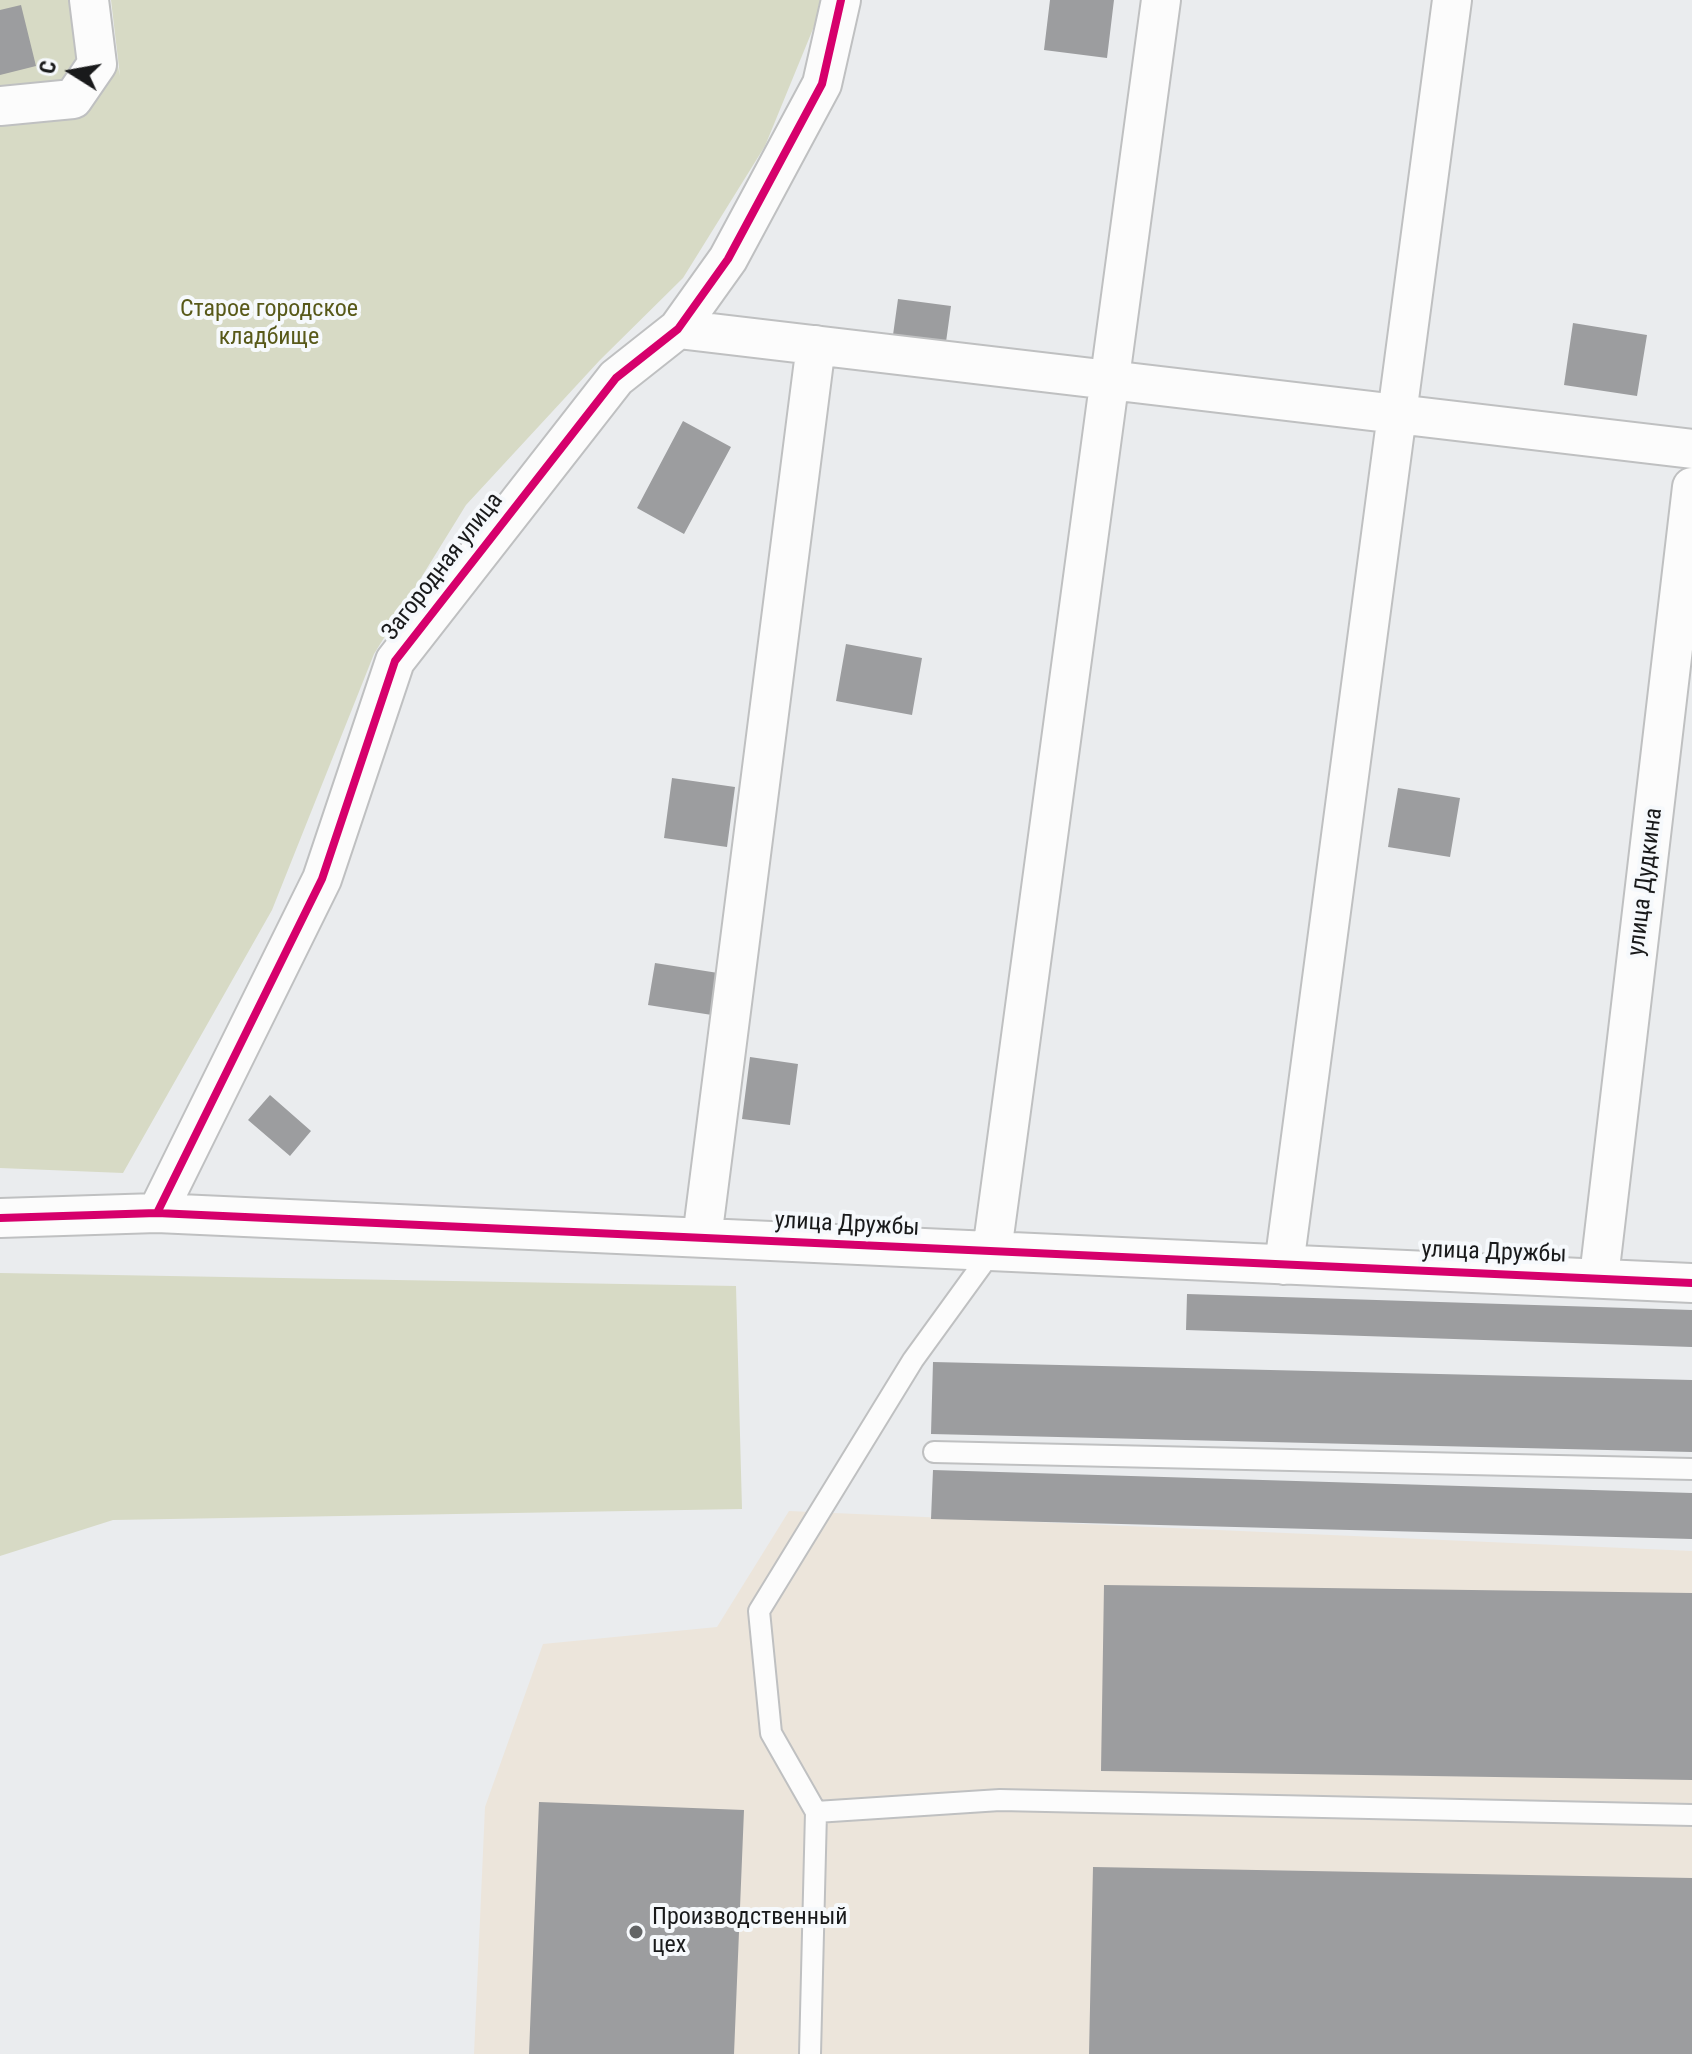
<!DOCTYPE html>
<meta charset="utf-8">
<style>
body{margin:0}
#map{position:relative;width:1692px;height:2054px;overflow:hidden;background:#eaecee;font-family:"Roboto Condensed",sans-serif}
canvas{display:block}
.north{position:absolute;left:32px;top:32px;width:80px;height:80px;-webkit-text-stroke:6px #f6f9fc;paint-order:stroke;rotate:281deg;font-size:22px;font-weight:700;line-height:32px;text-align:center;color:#191a1b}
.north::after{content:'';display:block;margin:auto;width:28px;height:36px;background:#191a1b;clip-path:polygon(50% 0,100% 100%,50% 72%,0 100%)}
</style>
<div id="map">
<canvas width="1692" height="2054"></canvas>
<div class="north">С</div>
</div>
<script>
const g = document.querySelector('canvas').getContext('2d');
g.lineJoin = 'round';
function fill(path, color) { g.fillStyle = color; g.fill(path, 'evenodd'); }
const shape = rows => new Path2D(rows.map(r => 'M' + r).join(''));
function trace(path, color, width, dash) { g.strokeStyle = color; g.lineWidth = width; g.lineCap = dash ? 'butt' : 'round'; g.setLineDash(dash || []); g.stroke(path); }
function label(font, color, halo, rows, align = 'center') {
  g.font = font + ' "Roboto Condensed",sans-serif'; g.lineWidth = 8; g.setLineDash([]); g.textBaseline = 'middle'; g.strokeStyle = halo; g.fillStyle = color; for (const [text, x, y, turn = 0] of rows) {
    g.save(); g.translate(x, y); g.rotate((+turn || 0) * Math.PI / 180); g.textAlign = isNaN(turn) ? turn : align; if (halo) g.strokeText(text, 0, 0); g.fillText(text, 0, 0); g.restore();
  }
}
fill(shape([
 [789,1511,1692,1551,1692,2054,474,2054,485,1807,543,1644,717,1627]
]), '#ece5db');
fill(shape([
 [0,0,104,0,120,76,111,0,820,0,815,24,765,146,683,278,600,360,466,505,374,654,272,910,123,1173,0,1168],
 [0,1273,736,1286,742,1509,113,1520,0,1556]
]), '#d7dac5');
fill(shape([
 [1050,0,1114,0,1107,58,1044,50],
 [21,5,36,66,0,75,0,10],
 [898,299,951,306,946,342,893,335],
 [1573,323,1647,335,1637,396,1564,385],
 [683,421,731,447,684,534,637,508],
 [846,644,922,658,912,715,836,701],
 [672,778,735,787,727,847,664,838],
 [1398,788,1460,798,1450,857,1388,847],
 [655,963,718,973,712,1015,648,1005],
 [750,1057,798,1064,790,1125,742,1119],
 [270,1095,311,1131,290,1156,248,1120],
 [1187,1294,1692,1310,1692,1347,1186,1330],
 [933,1362,1692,1380,1692,1452,931,1434],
 [933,1470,1692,1493,1692,1539,931,1519],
 [1104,1585,1692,1593,1692,1780,1101,1771],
 [539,1802,744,1810,734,2054,529,2054],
 [1093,1867,1692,1878,1692,2054,1089,2054]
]), '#9c9d9f');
const service = shape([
 [934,1452,1692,1469],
 [816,1812,1000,1800,1692,1815],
 [810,2054,816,1812,771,1733,759,1611,913,1360,992,1251]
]);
const minor = shape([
 [0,106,73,99,97,64,89,0],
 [678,329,1692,449],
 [157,1213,322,879,395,661,616,378,678,329,728,259,822,84,841,0],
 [0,1218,157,1213,1692,1283],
 [702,1238,816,345],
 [992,1251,1161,0],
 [1284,1265,1452,0],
 [1599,1277,1692,487]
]);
trace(service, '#bfc0c1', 24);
trace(minor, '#bfc0c1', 42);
trace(service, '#fcfcfc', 20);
trace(minor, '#fcfcfc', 38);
trace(shape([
 [157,1213,322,879,395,661,616,378,678,329,728,259,822,84,841,0],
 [0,1218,157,1213,1692,1283]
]), '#d6006c', 8);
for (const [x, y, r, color] of [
 [636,1932,8,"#626465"]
]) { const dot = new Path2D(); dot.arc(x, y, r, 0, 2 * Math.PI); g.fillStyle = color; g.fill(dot); trace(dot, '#f6f9fc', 3); }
label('24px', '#585919', '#f6f9fc', [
 ["Старое городское",269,310],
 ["кладбище",269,338]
]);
label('24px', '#191a1b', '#f6f9fc', [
 ["Загородная улица",443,567,-52],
 ["улица Дудкина",1646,882,-83],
 ["улица Дружбы",847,1225,3],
 ["улица Дружбы",1494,1253,2]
]);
label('24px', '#191a1b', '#f6f9fc', [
 ["Производственный",652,1918],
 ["цех",652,1946]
], 'left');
</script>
